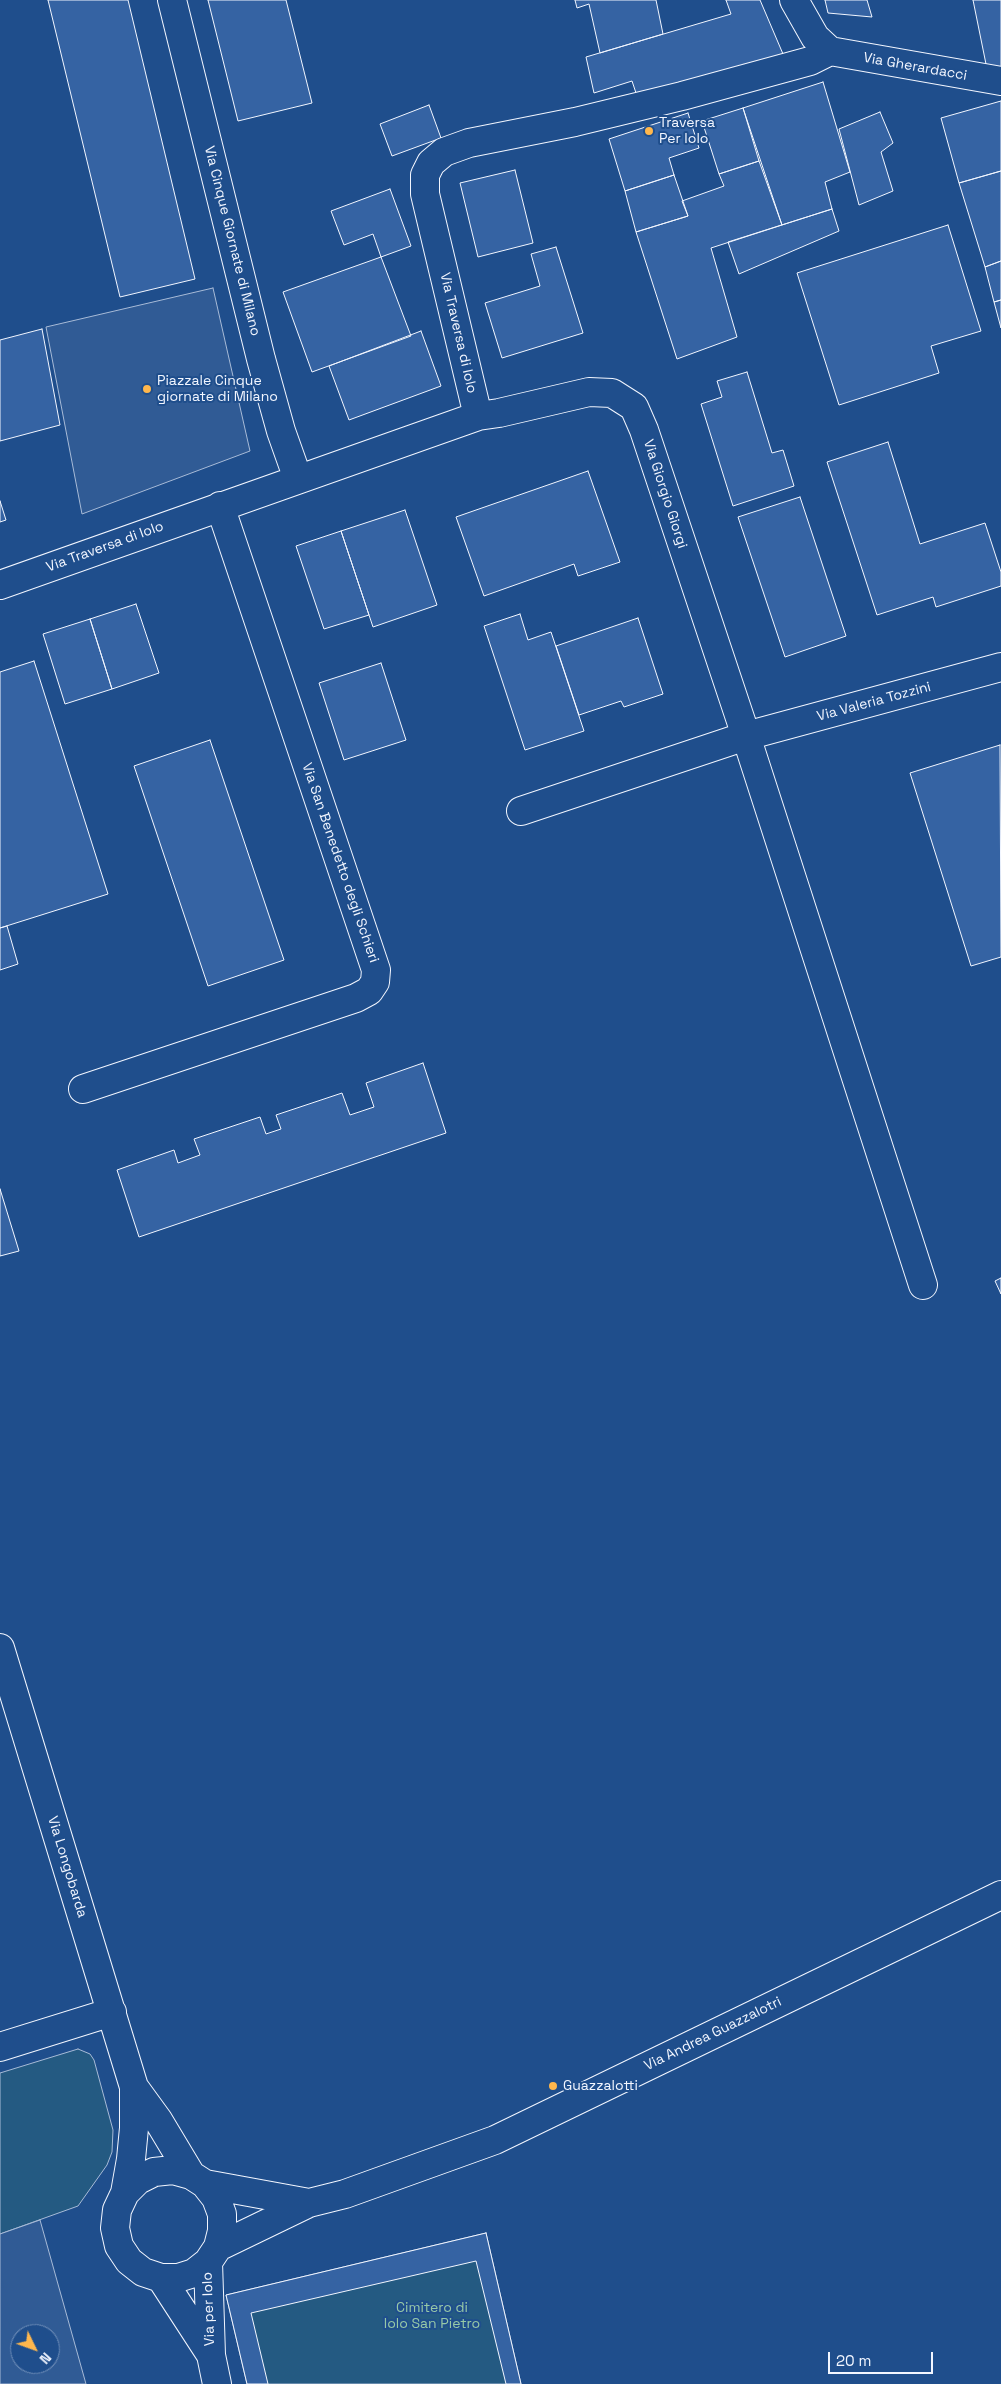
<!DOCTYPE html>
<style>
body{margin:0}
#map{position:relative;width:1001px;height:2384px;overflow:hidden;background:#1f4e8c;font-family:"Space Grotesk",sans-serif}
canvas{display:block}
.north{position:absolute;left:10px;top:2324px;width:50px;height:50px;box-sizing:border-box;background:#1f4e8c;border:1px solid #7391ba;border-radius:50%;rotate:132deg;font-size:14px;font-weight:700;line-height:20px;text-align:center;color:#f2f6ff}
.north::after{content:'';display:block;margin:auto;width:18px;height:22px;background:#ffb74d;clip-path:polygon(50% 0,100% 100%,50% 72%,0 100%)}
.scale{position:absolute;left:828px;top:2352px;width:105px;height:22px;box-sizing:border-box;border:2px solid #f2f6ff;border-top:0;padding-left:6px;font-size:15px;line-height:18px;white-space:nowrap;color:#f2f6ff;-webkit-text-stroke:4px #1f4e8c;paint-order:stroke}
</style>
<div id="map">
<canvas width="1001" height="2384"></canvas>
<div class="north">N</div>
<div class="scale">20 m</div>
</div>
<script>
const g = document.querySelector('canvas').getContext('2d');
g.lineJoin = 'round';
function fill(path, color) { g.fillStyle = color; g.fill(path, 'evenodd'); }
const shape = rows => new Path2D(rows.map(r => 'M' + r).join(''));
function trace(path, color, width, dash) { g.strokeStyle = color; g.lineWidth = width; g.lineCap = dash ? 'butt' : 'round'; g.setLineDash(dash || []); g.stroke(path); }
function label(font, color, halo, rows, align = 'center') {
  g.font = font + ' "Space Grotesk",sans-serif'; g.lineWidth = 4; g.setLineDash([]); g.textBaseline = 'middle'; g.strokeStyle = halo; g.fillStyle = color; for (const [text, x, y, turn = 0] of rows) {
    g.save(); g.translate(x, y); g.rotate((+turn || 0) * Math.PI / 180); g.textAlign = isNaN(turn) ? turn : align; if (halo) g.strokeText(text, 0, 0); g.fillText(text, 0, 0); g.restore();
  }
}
const green = shape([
 [78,2049,90,2054,94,2060,113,2130,112,2152,107,2165,78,2206,0,2234,0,2073,78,2049],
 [486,2233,521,2384,247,2384,226,2295,486,2233]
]);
fill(green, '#245a82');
trace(green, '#a8bbd7', 1);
const parking = shape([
 [213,288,250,451,82,514,46,327,213,288],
 [40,2220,86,2384,0,2384,0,2234,40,2220],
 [20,2334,50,2334,50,2364,20,2364,20,2334]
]);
fill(parking, '#305b95');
trace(parking, '#a8bbd7', 1);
const building = shape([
 [48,0,128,0,195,279,120,297,48,0],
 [208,0,286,0,312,103,238,121,208,0],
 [575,0,656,0,663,34,600,53,589,4,577,8,575,0],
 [726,0,760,0,783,54,639,102,632,81,594,93,586,57,731,14,726,0],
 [825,0,867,0,872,17,828,13,825,0],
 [973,0,1001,0,1001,71,988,74,973,0],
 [823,82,850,172,825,182,832,209,782,225,743,108,823,82],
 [1001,101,1001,171,959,183,941,118,1001,101],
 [429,105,441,138,392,156,380,124,429,105],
 [743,108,759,161,719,174,702,121,743,108],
 [880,112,893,143,881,152,893,191,859,205,839,129,880,112],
 [688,113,699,148,669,158,674,175,625,191,609,139,688,113],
 [759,161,782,225,711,248,737,337,677,359,636,232,688,216,682,201,724,186,719,174,759,161],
 [515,170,533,243,478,257,460,183,515,170],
 [1001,171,1001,261,985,267,959,183,1001,171],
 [674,175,688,216,636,232,625,191,674,175],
 [390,189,411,246,381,257,373,234,344,245,331,211,390,189],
 [832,209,839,231,739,274,728,242,832,209],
 [948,225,981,331,931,346,939,373,839,405,797,273,948,225],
 [556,247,583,333,502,358,485,303,540,286,531,254,556,247],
 [381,257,411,336,312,372,283,292,381,257],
 [1001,261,1001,300,994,302,985,267,1001,261],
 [1001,300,1001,328,994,302,1001,300],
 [42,329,60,425,0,441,0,340,42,329],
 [421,331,441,386,349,420,329,366,421,331],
 [747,372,772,453,783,450,794,486,733,506,701,404,722,397,717,381,747,372],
 [888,442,920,544,985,523,1001,572,1001,586,936,607,933,597,877,615,827,462,888,442],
 [588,471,620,562,578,576,574,564,484,596,456,517,588,471],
 [800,497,846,636,785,657,738,517,800,497],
 [0,501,6,520,0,522,0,501],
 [405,510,437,605,373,627,341,531,405,510],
 [341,531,369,615,324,629,296,546,341,531],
 [136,604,159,673,112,689,90,619,136,604],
 [520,614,528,640,551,632,584,731,525,750,484,626,520,614],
 [638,618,663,694,624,707,621,701,579,715,556,646,638,618],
 [90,619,112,689,65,704,43,634,90,619],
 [34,661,108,894,0,928,0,672,34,661],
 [381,663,406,740,344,760,319,683,381,663],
 [210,740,284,960,208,986,134,766,210,740],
 [1000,745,1001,957,971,966,910,773,1000,745],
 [7,926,18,964,0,970,0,928,7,926],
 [423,1063,446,1133,139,1237,117,1170,174,1150,178,1163,200,1155,194,1139,260,1117,266,1134,281,1129,276,1115,342,1093,350,1115,374,1107,366,1083,423,1063],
 [0,1189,19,1251,0,1256,0,1189],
 [1001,1278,1001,1294,995,1281,1001,1278],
 [486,2233,521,2384,506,2384,476,2261,251,2313,268,2384,247,2384,226,2295,486,2233]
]);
fill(building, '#3563a3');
trace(building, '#f2f6ff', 1);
const minor = shape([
 [172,0,261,359,281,431,298,479],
 [794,0,815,37,830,51],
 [830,51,1001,81],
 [478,416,425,194,425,175,431,163,444,152,469,143,575,122,682,96,810,61,830,51],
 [0,585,478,416,499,413,589,392,612,393,634,407,644,430,746,736,923,1285],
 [521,811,746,736,1001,667],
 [83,1089,356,998,369,991,375,982,376,970,220,506],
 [0,1648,134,2087,134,2128,131,2159,125,2193,117,2210,115,2228,119,2246,129,2261,143,2272,161,2278,178,2278,194,2273,208,2262,218,2247,222,2231,222,2214,216,2198,205,2184,191,2175,173,2170,154,2172,138,2180,125,2193],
 [0,2047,112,2012],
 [134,2087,158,2120,191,2175],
 [205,2184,309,2203],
 [218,2247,309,2203,345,2194,495,2140,1001,1895],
 [208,2262,211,2355,217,2384],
 [161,2278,211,2355]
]);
trace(minor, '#f2f6ff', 30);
trace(minor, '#1f4e8c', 28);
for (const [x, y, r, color] of [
 [649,131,5,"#ffb74d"],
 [147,389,5,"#ffb74d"],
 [553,2086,5,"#ffb74d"]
]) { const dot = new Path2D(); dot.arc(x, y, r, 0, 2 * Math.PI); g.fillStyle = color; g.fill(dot); trace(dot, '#1f4e8c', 2); }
label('14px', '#f2f6ff', '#1f4e8c', [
 ["Via Gherardacci",915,67,10],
 ["Via Cinque Giornate di Milano",232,241,76],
 ["Via Traversa di Iolo",458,333,77],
 ["Via Giorgio Giorgi",665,494,72],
 ["Via Traversa di Iolo",105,547,-20],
 ["Via Valeria Tozzini",874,702,-15],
 ["Via San Benedetto degli Schieri",340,863,71],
 ["Via Longobarda",67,1867,73],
 ["Via Andrea Guazzalotri",713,2034,-26],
 ["Via per Iolo",209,2309,-92]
]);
label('14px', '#f2f6ff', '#1f4e8c', [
 ["Traversa",659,123],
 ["Per Iolo",659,139],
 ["Piazzale Cinque",157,381],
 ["giornate di Milano",157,397],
 ["Guazzalotti",563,2086]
], 'left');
label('14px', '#97c8a6', '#1f4e8c', [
 ["Cimitero di",432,2308],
 ["Iolo San Pietro",432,2324]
]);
</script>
